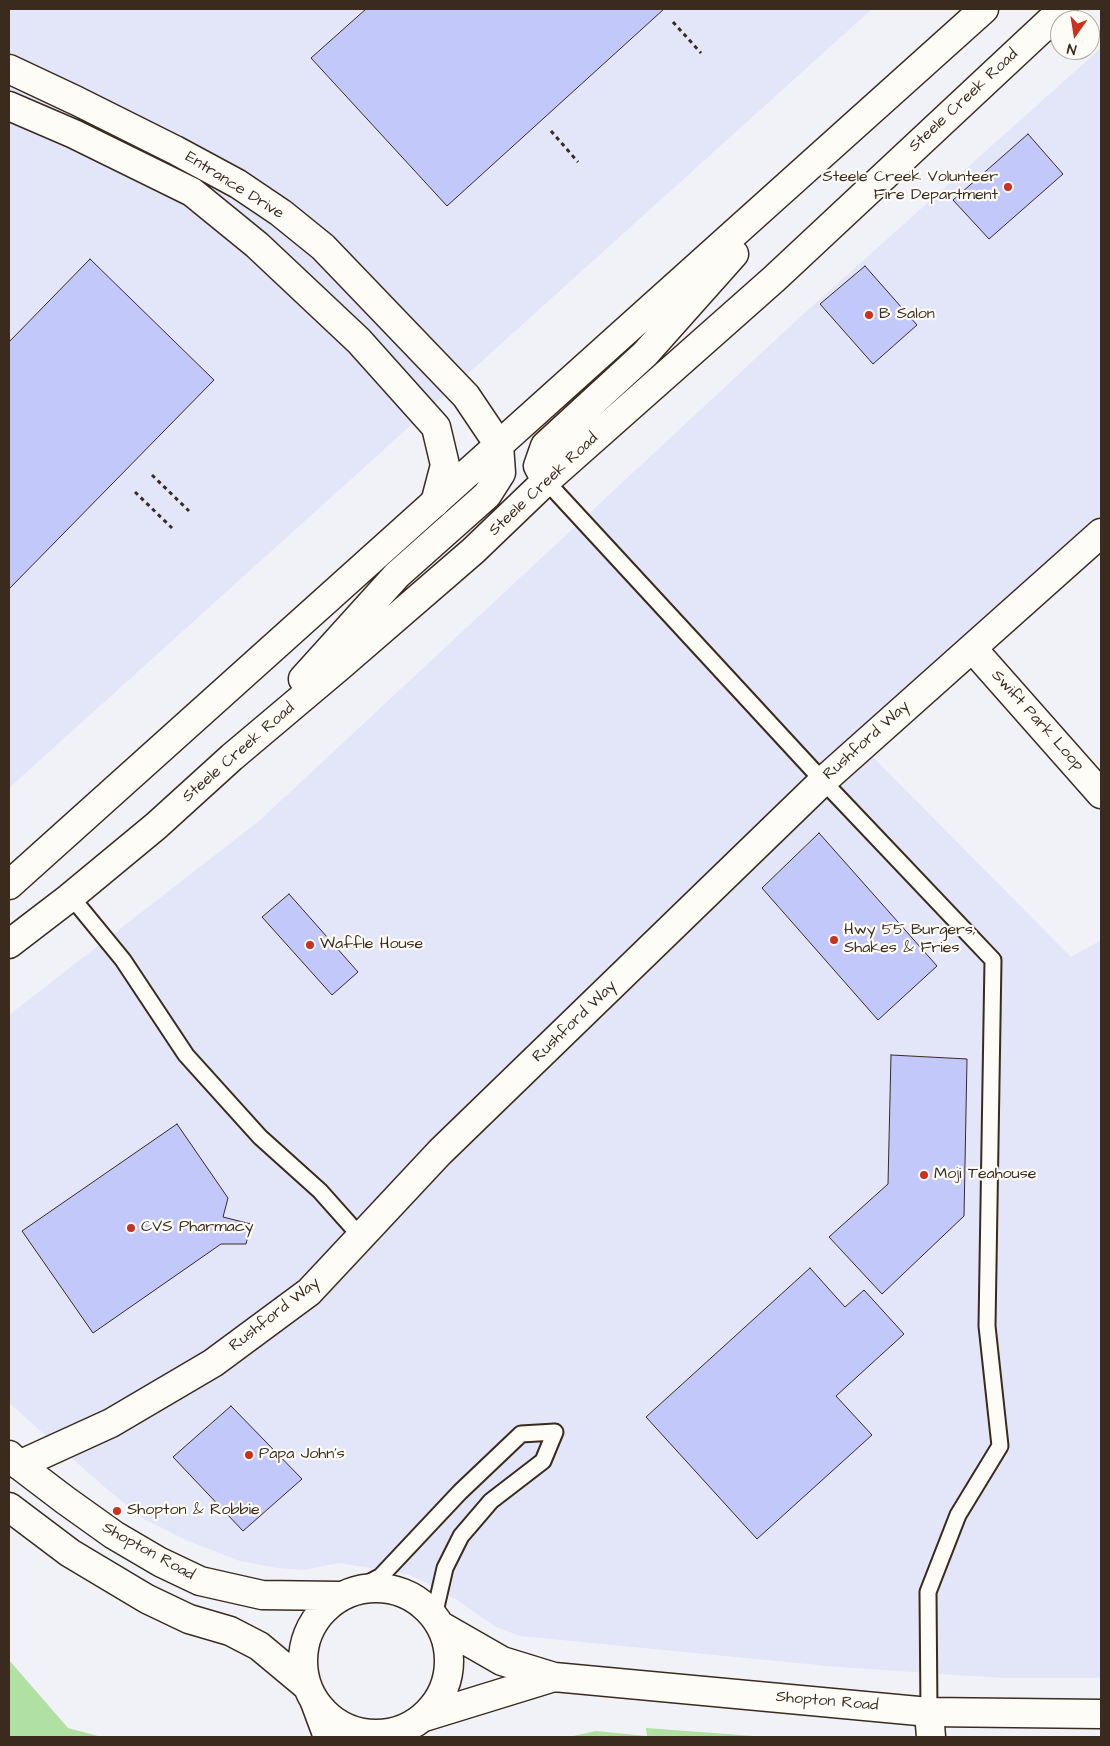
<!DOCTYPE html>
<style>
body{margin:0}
#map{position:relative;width:1110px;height:1746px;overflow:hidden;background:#f1f2f8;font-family:"Architects Daughter",sans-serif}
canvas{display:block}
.frame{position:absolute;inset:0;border:10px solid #3b2a1e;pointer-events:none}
.north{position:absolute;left:1050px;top:10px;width:50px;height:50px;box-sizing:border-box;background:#fdfcf7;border:1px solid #afa8a0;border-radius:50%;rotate:193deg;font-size:14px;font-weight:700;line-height:20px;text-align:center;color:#3b2a1e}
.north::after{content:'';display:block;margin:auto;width:18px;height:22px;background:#c8321e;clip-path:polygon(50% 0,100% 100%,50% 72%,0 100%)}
</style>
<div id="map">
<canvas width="1110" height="1746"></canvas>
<div class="frame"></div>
<div class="north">N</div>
</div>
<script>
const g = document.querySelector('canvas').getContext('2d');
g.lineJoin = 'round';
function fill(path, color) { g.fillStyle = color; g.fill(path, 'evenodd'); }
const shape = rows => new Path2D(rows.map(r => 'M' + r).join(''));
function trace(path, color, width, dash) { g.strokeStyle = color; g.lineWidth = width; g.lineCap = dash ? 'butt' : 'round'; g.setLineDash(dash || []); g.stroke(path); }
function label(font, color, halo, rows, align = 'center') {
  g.font = font + ' "Architects Daughter",sans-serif'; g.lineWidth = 4.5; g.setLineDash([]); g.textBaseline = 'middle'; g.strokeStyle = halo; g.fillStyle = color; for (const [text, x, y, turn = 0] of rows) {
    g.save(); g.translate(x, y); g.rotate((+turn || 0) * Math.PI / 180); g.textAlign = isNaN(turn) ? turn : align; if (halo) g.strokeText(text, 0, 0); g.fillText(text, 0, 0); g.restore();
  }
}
fill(shape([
 [9,9,872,9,9,788],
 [1101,48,1101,518,1039,577,857,741,1071,957,1101,940,1101,1678,1002,1678,838,1667,520,1636,496,1627,457,1600,427,1583,407,1574,339,1563,304,1570,277,1568,240,1561,188,1541,144,1519,108,1490,9,1403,9,1015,259,821,800,317]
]), '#e3e5f9');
fill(shape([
 [9,1660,68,1728,102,1737,9,1737],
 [646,1728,768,1737,568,1737,596,1731,647,1736]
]), '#b0e1a2');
const building = shape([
 [366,9,664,9,447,206,311,58,366,9],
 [1028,134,1063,174,989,239,953,200,1028,134],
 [90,259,214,380,9,589,9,342,90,259],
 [865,266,917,325,873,364,820,304,865,266],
 [819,833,937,966,878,1020,762,888,819,833],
 [289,894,358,972,332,995,262,917,289,894],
 [891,1055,967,1059,964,1216,882,1294,829,1237,888,1184,891,1055],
 [177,1124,228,1198,223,1217,251,1224,246,1244,221,1244,93,1333,22,1231,177,1124],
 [810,1268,845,1307,864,1290,904,1334,836,1396,872,1435,757,1539,646,1417,810,1268],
 [231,1406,302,1479,243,1531,173,1457,231,1406]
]);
fill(building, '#c3c8fa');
trace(building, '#3b2a1e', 1);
const lane = shape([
 [546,481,823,781,993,960,987,1326,1000,1446,958,1515,928,1592,929,1712],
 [69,898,73,899,123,960,186,1055,260,1137,320,1191,361,1237],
 [355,1590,381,1576,460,1492,521,1434,555,1432,543,1461,491,1501,461,1536,445,1568,434,1616]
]);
const street = shape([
 [9,69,77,101,175,150,238,184,281,213,323,247,466,396,499,445],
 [9,106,74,134,192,192,257,245,359,341,436,427,445,465,435,503],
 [972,648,1101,794],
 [19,1465,111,1423,213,1363,309,1292,440,1152,823,781,1101,533],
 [315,1702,328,1737],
 [929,1712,931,1737],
 [395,1737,401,1731]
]);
const secondary = shape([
 [9,1455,19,1465,65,1500,114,1535,160,1562,200,1581,262,1595,339,1596],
 [9,1507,70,1553,147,1599,189,1619,230,1631,259,1646,307,1686],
 '303 1661a73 73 0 1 1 146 0a73 73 0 1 1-146 0Z',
 [441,1626,502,1661,554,1677,929,1712,1101,1714],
 [424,1717,554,1677]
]);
const primary = shape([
 [546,481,538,466,545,446,645,354,734,254],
 [303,679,397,575,487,495,501,473,499,445],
 [9,885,984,9],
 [9,944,69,898,156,826,232,757,340,666,473,551,546,481,774,279,1063,9]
]);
trace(lane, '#3b2a1e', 19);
trace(street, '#3b2a1e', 31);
trace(secondary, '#3b2a1e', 31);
trace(primary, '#3b2a1e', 31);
trace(shape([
 [673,22,701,53],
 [551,131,578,162],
 [152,475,189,511],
 [135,492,172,528]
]), '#3b2a1e', 3, [4, 4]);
trace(lane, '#fdfcf7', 15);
trace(street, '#fdfcf7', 28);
trace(secondary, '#fdfcf7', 28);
trace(primary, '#fdfcf7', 28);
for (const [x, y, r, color] of [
 [1008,187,5,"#c8321e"],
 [869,315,5,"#c8321e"],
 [834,940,5,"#c8321e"],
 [310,945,5,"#c8321e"],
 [924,1175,5,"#c8321e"],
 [131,1228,5,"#c8321e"],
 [249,1455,5,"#c8321e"],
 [117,1511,5,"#c8321e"]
]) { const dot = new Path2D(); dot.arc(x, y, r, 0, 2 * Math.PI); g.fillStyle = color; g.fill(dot); trace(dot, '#fdfcf7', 2); }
label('16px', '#3b2a1e', '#fdfcf7', [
 ["Steele Creek Road",964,101,-43],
 ["Entrance Drive",234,186,32],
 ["Steele Creek Road",544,485,-43],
 ["Swift Park Loop",1037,721,48],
 ["Rushford Way",867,741,-42],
 ["Steele Creek Road",239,753,-41],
 ["Rushford Way",575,1022,-44],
 ["Rushford Way",275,1315,-38],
 ["Shopton Road",148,1552,29],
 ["Shopton Road",827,1702,5]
]);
label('16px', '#3b2a1e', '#fdfcf7', [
 ["Steele Creek Volunteer",998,178,"right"],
 ["Fire Department",998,196,"right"],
 ["B Salon",879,315],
 ["Hwy 55 Burgers,",844,931],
 ["Shakes & Fries",844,949],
 ["Waffle House",320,945],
 ["Moji Teahouse",934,1175],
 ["CVS Pharmacy",141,1228],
 ["Papa John's",259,1455],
 ["Shopton & Robbie",127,1511]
], 'left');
</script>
